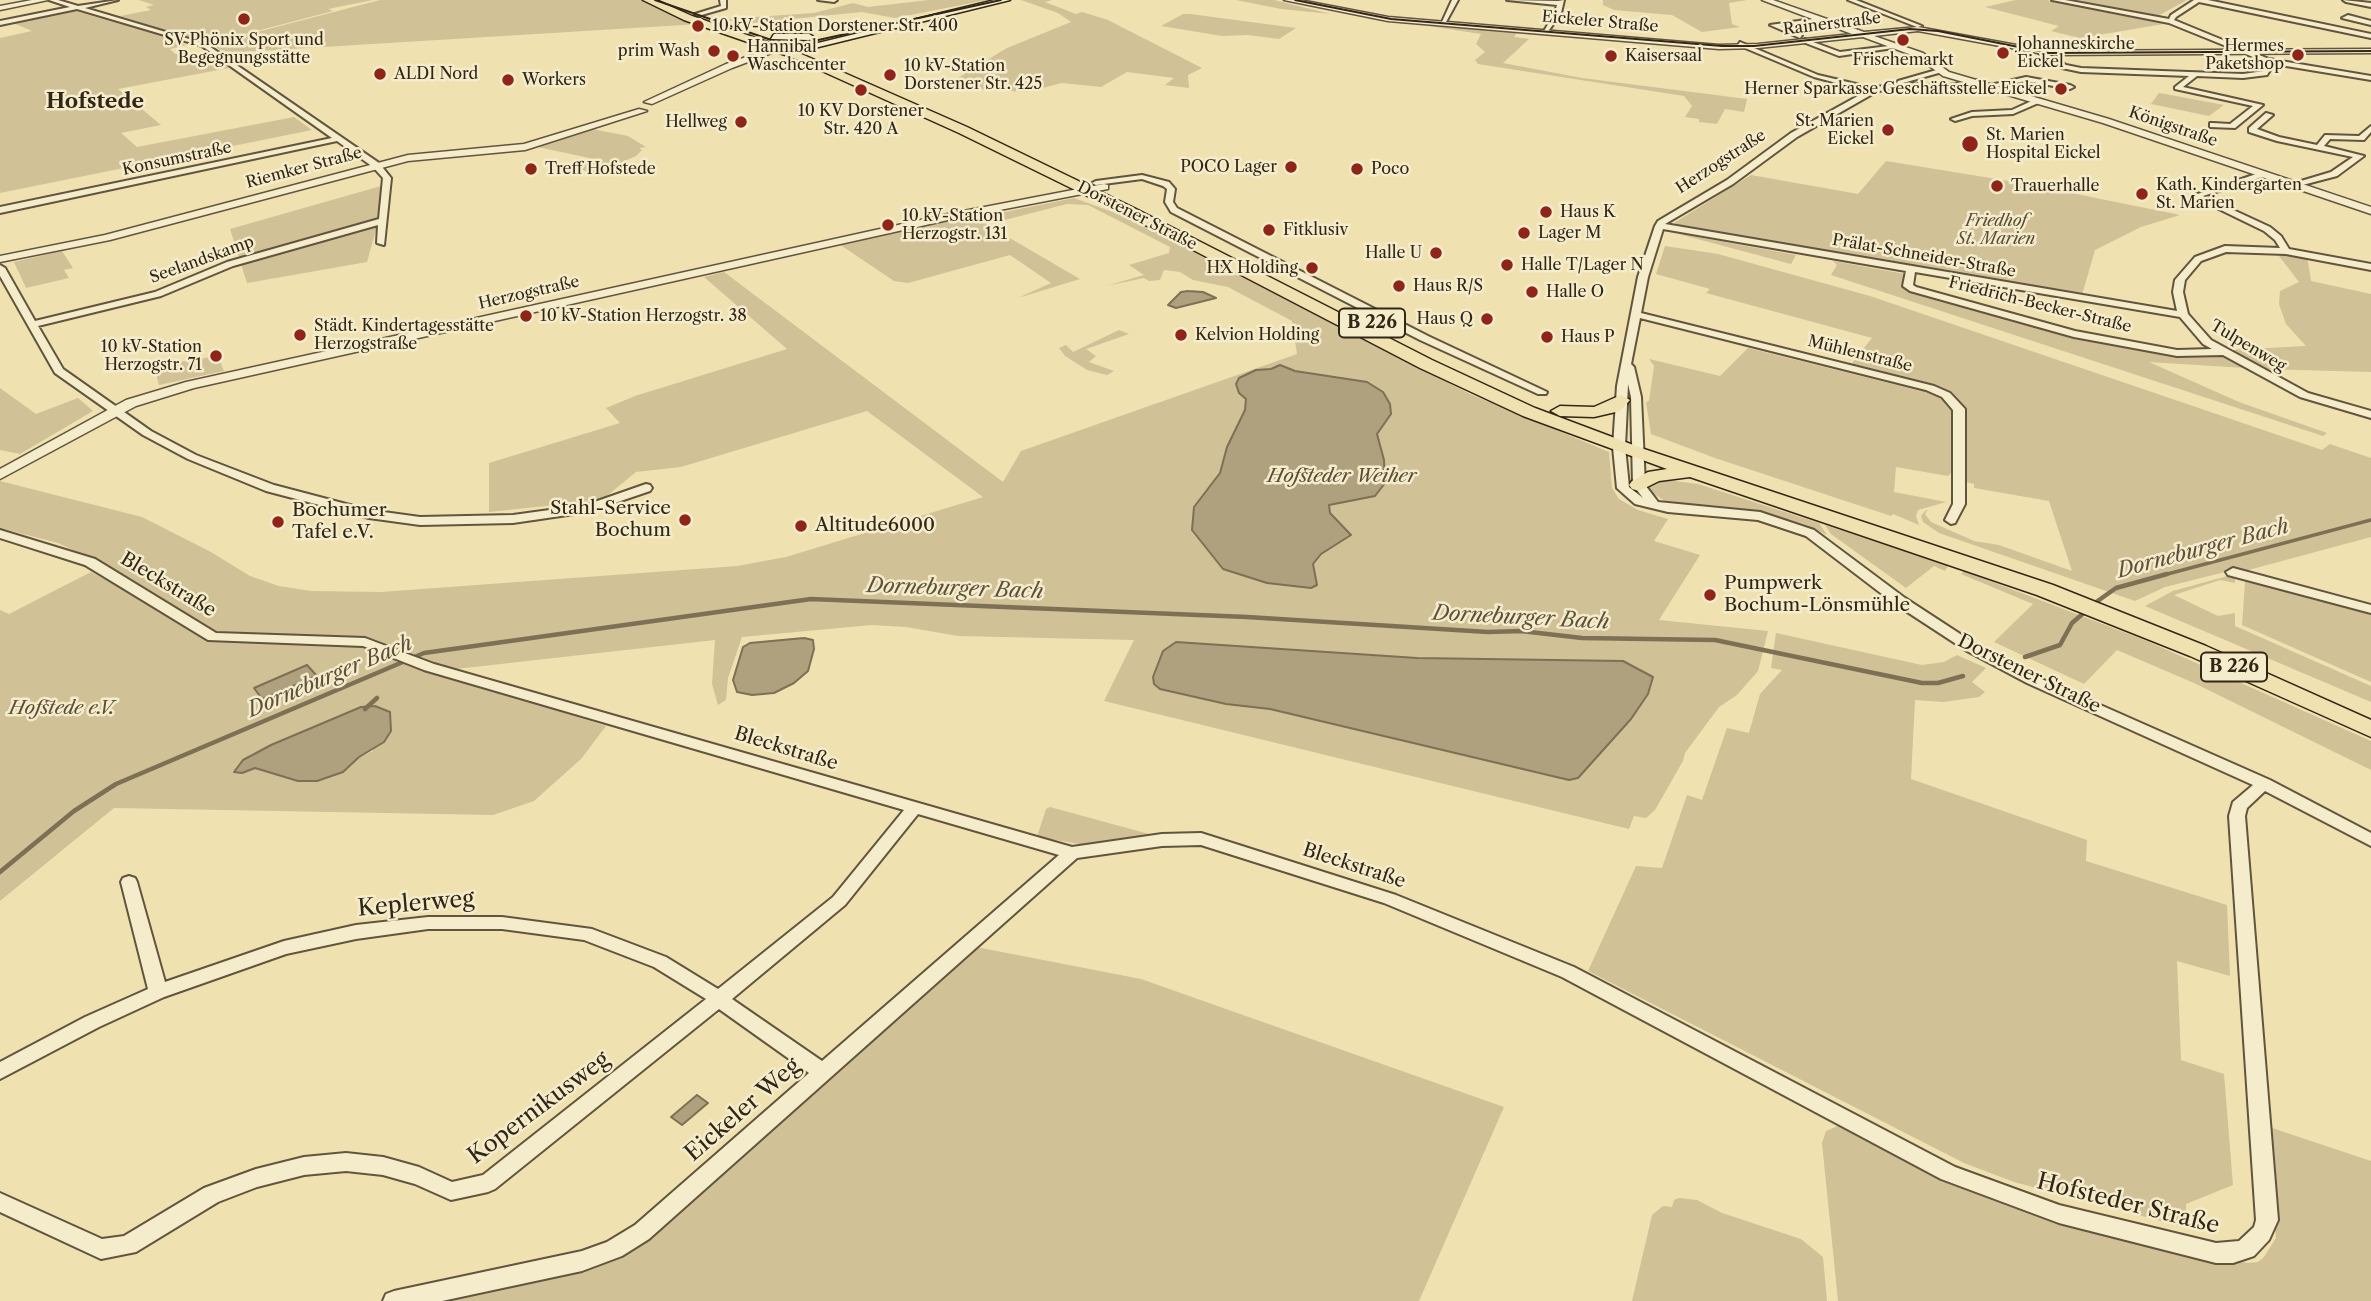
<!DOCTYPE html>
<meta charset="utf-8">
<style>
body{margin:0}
canvas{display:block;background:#f0e1b1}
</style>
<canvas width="2371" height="1301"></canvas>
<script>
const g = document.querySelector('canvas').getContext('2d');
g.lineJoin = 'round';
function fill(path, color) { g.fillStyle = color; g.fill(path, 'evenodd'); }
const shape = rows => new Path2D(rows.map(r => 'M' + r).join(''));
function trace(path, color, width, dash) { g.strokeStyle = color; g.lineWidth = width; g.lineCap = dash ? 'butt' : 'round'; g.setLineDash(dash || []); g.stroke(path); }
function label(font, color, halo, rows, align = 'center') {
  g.font = font + ' "Libre Caslon Text",serif'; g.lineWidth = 5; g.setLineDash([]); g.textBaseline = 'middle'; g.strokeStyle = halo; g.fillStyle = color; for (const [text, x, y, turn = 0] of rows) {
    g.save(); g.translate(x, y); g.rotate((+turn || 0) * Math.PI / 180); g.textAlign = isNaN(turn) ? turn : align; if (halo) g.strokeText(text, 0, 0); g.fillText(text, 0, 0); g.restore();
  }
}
fill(shape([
 [139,0,373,0,328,9,333,11,207,44,120,16,151,10,146,7,154,5],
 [380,0,641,0,699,24,225,53,211,44],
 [929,0,987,0,895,18,862,12,741,24,725,19,814,13,853,3,868,7],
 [1021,0,1052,0,1045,2,1076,14,1082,12,1108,20,1202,68,1188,75,1189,88,1165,85,1174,78,1127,72,1101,87,1062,83,1027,92,943,87,1007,48,1071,22,1058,13],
 [1236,0,1274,0,1331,14,1281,9],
 [1603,0,1747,0,1729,3,1732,24,1740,27,1702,32,1672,15,1614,10,1603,5],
 [2016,0,2046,0,2164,24,2080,38,2051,31,2059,26,1985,7],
 [2065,0,2187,0,2156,17],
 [64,11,75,11,173,39,186,45,170,49,175,54,202,53,229,68,118,89,161,125,121,133,137,147,294,117,312,130,0,193,0,38,32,31,11,22],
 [1183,14,1190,14,1296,28,1279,39,1248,35,1222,36,1161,26],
 [1428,26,1517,32,1514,37,1529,39,1503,63,1582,78,1747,99,1744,112,1725,109,1717,124,1699,122,1699,119,1685,117,1692,106,1684,96,1478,64,1475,60,1485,52,1476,44,1481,34],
 [2159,93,2176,96,2224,105,2209,116,2151,104],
 [592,129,628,136,646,147,639,148,642,150,636,156,595,174,570,166,589,158,538,147],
 [1886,161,2027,184,2180,215,2141,227,2095,250,2082,295,1685,227,1674,223,1751,175,1858,194],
 [381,186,380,215,367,262,247,283,230,229],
 [1074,198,1121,215,1470,394,1609,452,1612,488,1619,499,1638,510,1668,519,1654,541,1700,555,1659,620,1768,631,1758,671,1737,695,1719,707,1685,753,1683,761,1655,810,1646,818,1634,816,1629,829,1104,701,1134,640,958,636,906,627,872,625,742,637,728,678,726,700,718,705,712,684,715,640,456,669,427,665,368,644,386,656,606,726,581,759,534,801,493,815,114,808,0,901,0,610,9,614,91,572,204,632,93,560,58,543,0,528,0,481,142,517,211,552,250,576,279,586,311,591,381,592,737,566,786,557,983,497,867,411,681,467,636,472,603,499,592,501,489,512,489,463,620,423,606,408,635,396,787,349,704,277,724,272,1003,482,1021,451,1297,354,1292,321,1228,287,1193,280,1180,272,1164,270,1160,280,1149,281,1144,278,1106,286,1144,275,1129,265,1169,253,1170,247,1088,205,1067,204,997,222,989,218,990,215],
 [361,707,373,751,359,757,343,772,317,781,299,781,255,768,242,773,235,771,251,754],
 [955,219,977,219,1080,279,1018,298,1051,283,1010,255,908,283,894,281,839,244],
 [1675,233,1796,255,1791,264],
 [1665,246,1718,254,1870,296,2322,450,2330,444,2371,458,2371,537,2241,572,2233,570,2165,587,2135,601,1939,533,1923,522,1921,516,1925,511,1928,509,1925,514,1931,522,1974,541,1999,545,2072,571,2049,501,1974,488,1974,484,1966,482,1965,410,1955,397,1937,387,1855,366,1852,363,1872,338,1706,293,1710,289,1656,274],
 [62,251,73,268,64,270,69,278,26,288,14,262],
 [2276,252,2307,256,2311,281,2371,294,2371,372,2261,369,2228,350,2306,346,2286,324,2279,304,2280,291,2299,282],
 [1833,261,1905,274,1903,286,1907,289,2066,333,2122,345,2219,355,2245,368,2149,362,2239,402,2327,433,2323,436,1831,275,1837,265],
 [1119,330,1129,334,1086,349,1096,356,1089,362,1114,371,1107,375,1087,370,1065,356,1059,348,1066,345,1073,352],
 [1748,348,1921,391,1923,389,1944,398,1952,407,1952,472,1948,476,1896,467,1894,492,1946,502,1918,510,1916,516,1919,525,1893,514,1891,516,1715,458,1651,434,1646,402,1649,401,1654,366,1649,359,1720,376],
 [218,356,224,371,159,385,156,374,179,362],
 [0,388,36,414,78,398,93,411,20,454,0,450],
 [1659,479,1698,484,1819,523,1827,535,1804,524,1759,511,1665,501,1648,490,1651,483],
 [1825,525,1947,565,1948,566,1945,571,1934,566,1906,588,1831,534],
 [1964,571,2147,641,2371,741,2371,770,2194,683,2117,650,2084,684,1994,642,2033,604,1961,574],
 [2231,575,2235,576,2235,583,2220,580,2174,595,2218,616,2235,613,2235,626,2371,686,2371,702,2145,606,2173,591],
 [2249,580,2371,611,2371,682,2242,625,2245,582],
 [1776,633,1922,665,1944,662,1957,655,1986,668,1972,682,1985,692,1979,697,1943,702,1915,700,1911,779,2087,840,2086,861,2227,905,2230,976,2177,961,2181,1060,2224,1074,2233,1185,2186,1204,2187,1228,2014,1182,1964,1163,1588,971,1636,866,1662,868,1687,795,1702,800,1727,728,1749,733,1760,694,1782,670,1771,668],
 [1050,807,1149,834,1150,836,1086,845,1037,837,1046,809],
 [976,947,1141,979,1504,1107,1419,1301,429,1301,591,1265],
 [1838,1126,1846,1127,1944,1175,2199,1255,2248,1263,2258,1262,2264,1257,2276,1238,2266,1126,2371,1161,2371,1301,1838,1301,1822,1143,1826,1131],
 [1679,1198,1697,1200,1722,1213,1801,1239,1823,1257,1827,1301,1632,1301,1652,1215,1663,1206,1672,1207,1674,1200]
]), '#d0c197');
const water = shape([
 [1188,291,1203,292,1216,298,1176,308,1168,305,1181,292,1188,291],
 [1280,365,1295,371,1367,382,1383,392,1390,404,1391,414,1377,434,1384,460,1385,483,1375,496,1329,505,1330,513,1351,535,1321,554,1313,564,1317,585,1311,588,1267,583,1223,569,1192,530,1194,507,1220,473,1227,447,1245,410,1246,399,1239,393,1236,384,1239,378,1256,370,1271,369,1280,365],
 [804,638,813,640,814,649,808,671,794,683,774,693,752,695,737,692,733,680,743,647,750,643,804,638],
 [1176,642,1417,658,1623,661,1653,677,1648,694,1631,719,1578,778,1569,780,1270,709,1226,704,1160,689,1154,684,1153,677,1163,651,1176,642],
 [307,665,317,676,262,699,254,688,307,665],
 [375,706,390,712,391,731,384,742,359,757,343,772,317,781,298,781,255,768,242,773,234,772,243,760,271,745,361,707,375,706],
 [697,1095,708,1103,682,1125,671,1117,697,1095]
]);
fill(water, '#afa17d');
trace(water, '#7d7054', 2);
trace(shape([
 [2160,576,2371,520]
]), '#7d7054', 3.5);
trace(shape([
 [2092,605,2116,588,2167,574],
 [2025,657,2060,645,2072,623,2086,611],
 [365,709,377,698],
 [0,872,74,811,116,784,424,653,811,599,1247,617,1488,632,1521,631,1582,638,1715,640,1922,683,1938,683,1963,676]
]), '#7d7054', 4.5);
const minor = shape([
 [49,0,58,0,78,6,118,0,85,8,206,44,379,163,391,178,384,245,377,243,378,225,233,266,161,296,38,326,63,369,151,431,196,455,274,485,369,510,420,517,513,515,586,505,646,484,650,485,652,488,650,491,588,512,513,523,420,525,369,518,266,491,188,459,143,435,55,373,0,276,0,265,5,268,35,321,155,292,227,262,379,219,383,178,373,167,337,141,0,213,0,207,332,138,202,46,77,9,0,25,0,21,70,7,49,0],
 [720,0,726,0,726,8,698,16,695,14,721,6,720,0],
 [818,0,837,0,834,2,818,0],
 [1452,0,1458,0,1446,22,1442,22,1452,0],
 [1507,0,1558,1,1564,0,1561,13,1547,33,1544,31,1555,13,1557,5,1507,0],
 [1848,0,1856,0,1922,26,1917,27,1848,0],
 [2052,0,2065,0,2169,19,2171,15,2194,0,2208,0,2371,34,2371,38,2199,2,2176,17,2174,20,2269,59,2371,76,2371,80,2274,64,2267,75,2243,78,2197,76,2183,87,2263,105,2235,128,2210,127,2210,123,2213,123,2230,124,2253,106,2175,89,2175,87,2189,76,2081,72,2062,68,2037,52,2042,51,2066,65,2081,68,2243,74,2264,71,2268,63,2169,23,2052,0],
 [2343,0,2371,3,2371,7,2346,2,2343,0],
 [2348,15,2371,21,2371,25,2342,18,2348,15],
 [1820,18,1818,21,1781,26,1802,35,1800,38,1770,25,1820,18],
 [1805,39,1840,52,1897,45,1900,47,1839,56,1803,42,1805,39],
 [1740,42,1818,75,1873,88,1897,83,1898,81,1940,69,1942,72,1903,83,1944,86,1976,80,1979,82,1944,90,1893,87,1876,92,1797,137,1733,184,1665,224,2177,311,2173,292,2175,280,2195,257,2225,246,2280,248,2275,240,2264,231,2192,196,2262,172,2265,172,2265,176,2203,196,2270,227,2281,236,2289,249,2371,264,2371,270,2286,254,2226,252,2201,261,2185,280,2183,292,2188,314,2211,340,2308,393,2371,411,2371,418,2300,397,2223,355,2177,356,2074,337,1910,291,1903,286,1906,271,1663,229,1648,277,1641,313,1934,386,1950,393,1965,409,1965,504,1955,523,1951,524,1945,520,1953,504,1953,410,1942,397,1926,390,1640,318,1631,364,1634,367,1641,397,1645,485,1658,502,1760,512,1814,530,1905,598,1977,645,2037,677,2270,780,2371,833,2371,846,2265,791,2247,808,2245,816,2278,1220,2269,1240,2254,1256,2233,1263,2216,1263,2059,1223,1941,1179,1562,977,1384,903,1201,845,1162,846,1077,858,649,1239,622,1256,582,1271,442,1301,383,1301,386,1294,394,1291,582,1251,607,1242,635,1225,809,1073,719,1009,495,1189,488,1192,451,1200,415,1184,383,1175,346,1171,304,1175,257,1187,218,1202,136,1252,101,1259,0,1212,0,1193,102,1239,124,1236,204,1188,256,1169,304,1157,346,1153,383,1157,419,1167,452,1182,483,1175,706,999,654,967,584,940,502,929,428,929,356,939,286,954,164,997,99,1027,0,1079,0,1062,85,1017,148,989,121,882,123,878,129,876,135,878,137,882,165,982,284,941,356,925,428,917,502,917,592,929,666,957,718,989,833,897,904,810,424,670,363,646,208,640,85,565,0,538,0,530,95,559,216,633,365,638,434,664,1072,847,1162,834,1201,833,1396,895,1574,967,1955,1167,2059,1205,2216,1243,2239,1241,2254,1227,2256,1220,2229,816,2233,802,2253,785,2027,683,1967,651,1895,604,1806,536,1758,520,1668,512,1635,504,1617,488,1613,447,1617,386,1638,277,1655,226,1658,221,1727,180,1791,133,1867,91,1814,77,1738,45,1740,42],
 [1915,272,2180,317,2203,344,2212,349,2177,350,2075,331,1916,287,1913,285,1915,272],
 [1628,384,1631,397,1633,485,1643,498,1629,487,1625,447,1628,384],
 [918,814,1059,855,822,1061,732,999,845,905,918,814],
 [2026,77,2070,85,2074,87,2070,89,2026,81,1990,88,1986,86,2026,77],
 [2036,99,2043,101,2013,114,1972,116,1955,121,1951,119,1972,112,2012,110,2036,99],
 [2266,113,2273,115,2257,129,2279,137,2317,145,2325,135,2359,136,2371,126,2371,132,2364,140,2330,139,2324,146,2364,156,2337,176,2291,188,2291,184,2331,172,2353,157,2277,141,2249,132,2249,128,2266,113],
 [1142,175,1169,182,1175,189,1173,202,1177,208,1428,336,1547,392,1546,394,1538,394,1420,340,1171,212,1165,202,1167,189,1163,186,1142,179,1096,185,1092,183,1096,181,1142,175],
 [2233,568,2371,605,2371,613,2228,575,2226,572,2233,568]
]);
const tertiary = shape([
 [32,0,48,0,0,10,0,6,32,0],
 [1284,0,1300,0,1388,17,1719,45,1758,44,1852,34,1762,0,1773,0,1864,32,1918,27,2049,51,2371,49,2371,53,2049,55,1918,31,1874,36,1923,53,1949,72,2109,119,2371,207,2371,214,2103,123,1943,76,1917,57,1863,37,1758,48,1719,49,1388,21,1284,0],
 [775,47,782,49,732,68,652,104,644,102,726,64,775,47],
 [639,109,647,111,525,150,408,161,110,240,0,262,0,256,105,235,408,155,524,144,639,109],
 [1104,184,1108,185,1108,189,948,220,194,388,136,406,0,479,0,469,126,400,186,382,948,214,1104,184]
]);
const secondary = shape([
 [995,0,1010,0,786,55,781,52,995,0],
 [774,34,809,34,814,37,809,40,771,39,774,34]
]);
const primary = shape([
 [643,0,656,0,692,16,799,53,967,127,1134,208,1432,360,1535,408,1644,449,2053,585,2206,646,2371,720,2371,737,2190,656,2037,595,1690,477,1659,481,1639,491,1632,489,1629,485,1632,481,1648,472,1667,469,1523,416,1420,368,1124,214,959,133,791,57,684,20,643,0],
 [1621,395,1630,400,1620,411,1594,417,1560,416,1551,411,1560,406,1594,407,1621,395]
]);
trace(minor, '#62553e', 4);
trace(tertiary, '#62553e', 3);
trace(secondary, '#322617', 3);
trace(primary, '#322617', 3);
fill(minor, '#f5eccc');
fill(tertiary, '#f5eccc');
fill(secondary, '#f5eccc');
fill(primary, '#f0e1b1');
trace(shape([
 [655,0,777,42,800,44,1001,0],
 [1295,0,1391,19,1722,46,1754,46,1910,29,1938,31,2049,53,2371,51]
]), '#322617', 2);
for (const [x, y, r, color] of [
 [244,19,7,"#8f2418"],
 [698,26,7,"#8f2418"],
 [1903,40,7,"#8f2418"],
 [714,51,7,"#8f2418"],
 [2003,53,7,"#8f2418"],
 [2298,55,7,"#8f2418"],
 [733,56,7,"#8f2418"],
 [1611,56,7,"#8f2418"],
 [380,74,7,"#8f2418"],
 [890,75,7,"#8f2418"],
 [508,80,7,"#8f2418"],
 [2061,89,7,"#8f2418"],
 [861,90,7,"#8f2418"],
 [741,122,7,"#8f2418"],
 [1888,130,7,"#8f2418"],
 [1970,144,9,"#8f2418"],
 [1291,167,7,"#8f2418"],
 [531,169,7,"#8f2418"],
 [1357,169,7,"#8f2418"],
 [1997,186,7,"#8f2418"],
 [2142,194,7,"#8f2418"],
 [1546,212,7,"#8f2418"],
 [888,225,7,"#8f2418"],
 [1269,230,7,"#8f2418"],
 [1524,233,7,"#8f2418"],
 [1436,253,7,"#8f2418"],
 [1507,265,7,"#8f2418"],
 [1312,268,7,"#8f2418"],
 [1399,286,7,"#8f2418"],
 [1532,292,7,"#8f2418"],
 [526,316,7,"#8f2418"],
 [1487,319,7,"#8f2418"],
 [300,335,7,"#8f2418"],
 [1181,335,7,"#8f2418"],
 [1547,337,7,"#8f2418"],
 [216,356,7,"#8f2418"],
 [685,520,7,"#8f2418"],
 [278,522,7,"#8f2418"],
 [801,526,7,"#8f2418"],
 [1710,595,7,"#8f2418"]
]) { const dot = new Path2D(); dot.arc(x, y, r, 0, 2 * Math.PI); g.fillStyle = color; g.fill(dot); trace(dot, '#f5eccc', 2.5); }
label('16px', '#322617', '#f5eccc', [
 ["Eickeler Straße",1600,22,5],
 ["Rainerstraße",1832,24,-7],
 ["Königstraße",2173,127,19],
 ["Konsumstraße",177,159,-12],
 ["Herzogstraße",1721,162,-33],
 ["Riemker Straße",304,168,-15],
 ["Dorstener Straße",1137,216,27],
 ["Prälat-Schneider-Straße",1924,256,10],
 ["Seelandskamp",202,260,-20],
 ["Herzogstraße",529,293,-13],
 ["Friedrich-Becker-Straße",2040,305,14],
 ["Tulpenweg",2248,346,31],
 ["Mühlenstraße",1860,354,14]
]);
label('16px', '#322617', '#f5eccc', [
 ["10 kV-Station Dorstener Str. 400",712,26],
 ["SV Phönix Sport und",244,40,"center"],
 ["Begegnungsstätte",244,58,"center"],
 ["Johanneskirche",2017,44],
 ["Eickel",2017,62],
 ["Hermes",2284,46,"right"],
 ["Paketshop",2284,64,"right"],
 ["Hannibal",747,47],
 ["Waschcenter",747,65],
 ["prim Wash",700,51,"right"],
 ["Kaisersaal",1625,56],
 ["Frischemarkt",1903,60,"center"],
 ["10 kV-Station",904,66],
 ["Dorstener Str. 425",904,84],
 ["ALDI Nord",394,74],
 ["Workers",522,80],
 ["Herner Sparkasse Geschäftsstelle Eickel",2047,89,"right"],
 ["10 KV Dorstener",861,111,"center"],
 ["Str. 420 A",861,129,"center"],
 ["St. Marien",1874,121,"right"],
 ["Eickel",1874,139,"right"],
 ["Hellweg",727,122,"right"],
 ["St. Marien",1986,135],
 ["Hospital Eickel",1986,153],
 ["POCO Lager",1277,167,"right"],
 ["Treff Hofstede",545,169],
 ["Poco",1371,169],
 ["Kath. Kindergarten",2156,185],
 ["St. Marien",2156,203],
 ["Trauerhalle",2011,186],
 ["Haus K",1560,212],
 ["10 kV-Station",902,216],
 ["Herzogstr. 131",902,234],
 ["Fitklusiv",1283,230],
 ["Lager M",1538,233],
 ["Halle U",1422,253,"right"],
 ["Halle T/Lager N",1521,265],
 ["HX Holding",1298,268,"right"],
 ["Haus R/S",1413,286],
 ["Halle O",1546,292],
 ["10 kV-Station Herzogstr. 38",540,316],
 ["Haus Q",1473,319,"right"],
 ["Städt. Kindertagesstätte",314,326],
 ["Herzogstraße",314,344],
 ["Kelvion Holding",1195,335],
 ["Haus P",1561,337],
 ["10 kV-Station",202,347,"right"],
 ["Herzogstr. 71",202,365,"right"]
], 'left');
label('italic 16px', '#5a4d37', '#f5eccc', [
 ["Friedhof",1996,221],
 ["St. Marien",1996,239]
]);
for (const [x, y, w] of [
 [1372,323,66],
 [2234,667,66]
]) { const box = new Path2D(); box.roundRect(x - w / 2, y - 14.5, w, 29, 5); g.fillStyle = '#f5eccc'; g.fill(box); trace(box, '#322617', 2); }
label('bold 18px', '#322617', null, [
 ["B 226",1372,323],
 ["B 226",2234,667]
]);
label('italic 19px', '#5a4d37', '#f5eccc', [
 ["Hofsteder Weiher",1342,477],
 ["Hofstede e.V.",62,709]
]);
label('19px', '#322617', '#f5eccc', [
 ["Stahl-Service",671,509,"right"],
 ["Bochum",671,531,"right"],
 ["Bochumer",292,511],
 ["Tafel e.V.",292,533],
 ["Altitude6000",815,526],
 ["Pumpwerk",1724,584],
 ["Bochum-Lönsmühle",1724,606]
], 'left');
label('19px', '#322617', '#f5eccc', [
 ["Bleckstraße",168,585,31],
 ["Dorstener Straße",2029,674,26],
 ["Bleckstraße",786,749,17],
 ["Bleckstraße",1354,866,18]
]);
label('bold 21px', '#322617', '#f5eccc', [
 ["Hofstede",95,102]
]);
label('italic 21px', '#5e513b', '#f5eccc', [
 ["Dorneburger Bach",2203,549,-15],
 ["Dorneburger Bach",955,589,2],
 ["Dorneburger Bach",1521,618,3],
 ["Dorneburger Bach",330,677,-23]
]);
label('23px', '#322617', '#f5eccc', [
 ["Keplerweg",416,904,-5],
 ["Kopernikusweg",539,1108,-37],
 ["Eickeler Weg",743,1110,-41],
 ["Hofsteder Straße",2128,1204,14]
]);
</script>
